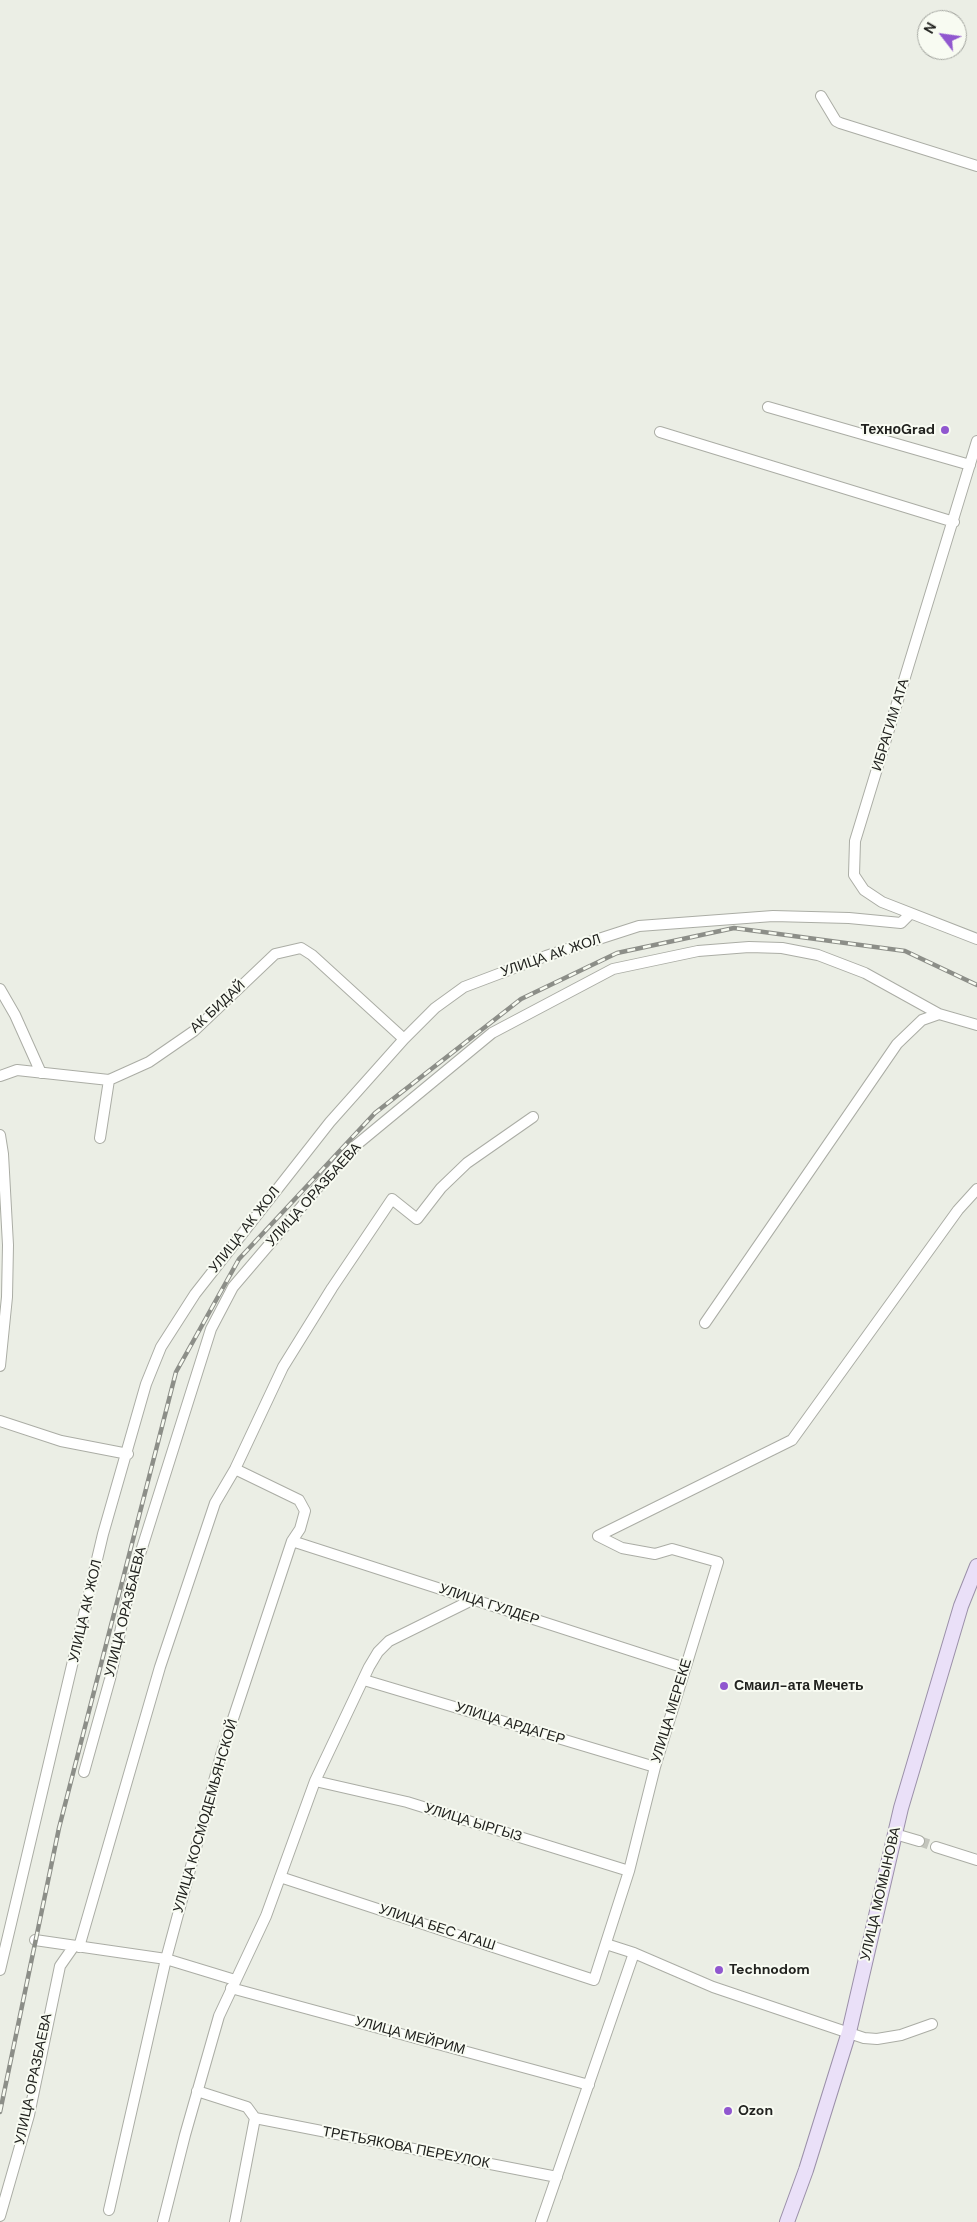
<!DOCTYPE html>
<meta charset="utf-8">
<style>
body{margin:0}
#map{position:relative;width:977px;height:2222px;overflow:hidden;background:#ebeee5;font-family:"DM Sans",sans-serif}
canvas{display:block}
.north{position:absolute;left:917px;top:10px;width:50px;height:50px;box-sizing:border-box;background:#f8fbf2;border:1px solid #a2a49e;border-radius:50%;rotate:300deg;font-size:14px;font-weight:700;line-height:20px;text-align:center;color:#21221f}
.north::after{content:'';display:block;margin:auto;width:18px;height:22px;background:#9057cf;clip-path:polygon(50% 0,100% 100%,50% 72%,0 100%)}
</style>
<div id="map">
<canvas width="977" height="2222"></canvas>
<div class="north">N</div>
</div>
<script>
const g = document.querySelector('canvas').getContext('2d');
g.lineJoin = 'round';
const shape = rows => new Path2D(rows.map(r => 'M' + r).join(''));
function trace(path, color, width, dash) { g.strokeStyle = color; g.lineWidth = width; g.lineCap = dash ? 'butt' : 'round'; g.setLineDash(dash || []); g.stroke(path); }
function label(font, color, halo, rows, align = 'center') {
  g.font = font + ' "DM Sans",sans-serif'; g.lineWidth = 4; g.setLineDash([]); g.textBaseline = 'middle'; g.strokeStyle = halo; g.fillStyle = color; for (const [text, x, y, turn = 0] of rows) {
    g.save(); g.translate(x, y); g.rotate((+turn || 0) * Math.PI / 180); g.textAlign = isNaN(turn) ? turn : align; if (halo) g.strokeText(text, 0, 0); g.fillText(text, 0, 0); g.restore();
  }
}
trace(shape([
 [919,1841,936,1847]
]), '#c3c5bd', 10, [10, 5]);
const minor = shape([
 [821,96,836,121,840,123,977,166],
 [768,407,970,465],
 [660,432,954,522],
 [977,441,855,841,854,875,864,890,882,902,977,939],
 [0,989,15,1015,41,1073],
 [0,1076,17,1070,109,1080,149,1062,194,1031,275,954,301,948,312,955,404,1039],
 [0,1135,3,1154,8,1245,7,1297,0,1366],
 [100,1138,109,1080],
 [705,1323,897,1044,922,1020,939,1014,977,1025],
 [0,1421,61,1441,128,1454],
 [598,1536,792,1440,958,1210,977,1189],
 [292,1541,685,1668],
 [364,1680,655,1767],
 [84,1772,110,1679,130,1586,211,1329,233,1287,349,1151,492,1033,613,969,698,951,749,947,782,948,818,955,865,973,939,1014],
 [315,1781,407,1802,629,1871],
 [895,1834,919,1841],
 [936,1847,977,1860],
 [280,1877,594,1980,629,1871,655,1767,718,1562,672,1549,655,1554,622,1548,598,1536],
 [35,1940,166,1959,235,1980],
 [606,1944,634,1953,713,1987,864,2038,877,2039,901,2035,932,2024],
 [79,1947,160,1667,215,1503,235,1469,283,1367,332,1288,392,1199,417,1219,441,1188,467,1163,533,1117],
 [0,1970,103,1534,146,1384,161,1347,195,1294,330,1122,404,1039,435,1008,464,987,546,956,639,926,773,916,849,918,901,923,910,914],
 [231,1988,589,2085],
 [197,2091,247,2107,255,2118,235,2222],
 [255,2118,557,2177],
 [109,2210,166,1959,221,1755,292,1541,300,1529,305,1511,299,1500,235,1469],
 [0,2216,29,2115,60,1966,74,1946],
 [163,2222,185,2135,219,2016,266,1916,315,1781,369,1667,378,1652,389,1641,472,1600],
 [541,2222,634,1953]
]);
const major = shape([
 [787,2222,806,2170,849,2032,901,1808,961,1606,977,1566]
]);
trace(minor, '#abada5', 12);
trace(major, '#9b90a9', 16);
trace(minor, '#fff', 10);
trace(major, '#eae0f8', 14);
const rail = shape([
 [0,2112,59,1828,176,1372,239,1259,375,1113,521,999,617,953,734,928,905,951,977,985]
]);
trace(rail, '#8c8e88', 4.5);
trace(rail, '#f8fbf2', 2.5, [8]);
for (const [x, y, r, color] of [
 [945,430,5,"#9057cf"],
 [724,1686,5,"#9057cf"],
 [719,1970,5,"#9057cf"],
 [728,2111,5,"#9057cf"]
]) { const dot = new Path2D(); dot.arc(x, y, r, 0, 2 * Math.PI); g.fillStyle = color; g.fill(dot); trace(dot, '#f8fbf2', 2); }
label('bold 14px', '#21221f', '#f8fbf2', [
 ["ТехноGrad",935,430,"right"],
 ["Смаил-ата Мечеть",734,1686],
 ["Technodom",729,1970],
 ["Ozon",738,2111]
], 'left');
label('14px', '#21221f', '#f8fbf2', [
 ["ИБРАГИМ АТА",891,725,-73],
 ["УЛИЦА АК ЖОЛ",551,956,-19],
 ["АК БИДАЙ",218,1007,-43],
 ["УЛИЦА ОРАЗБАЕВА",314,1195,-48],
 ["УЛИЦА АК ЖОЛ",245,1230,-52],
 ["УЛИЦА ГУЛДЕР",489,1605,18],
 ["УЛИЦА АК ЖОЛ",86,1611,-77],
 ["УЛИЦА ОРАЗБАЕВА",126,1612,-76],
 ["УЛИЦА МЕРЕКЕ",672,1711,-73],
 ["УЛИЦА АРДАГЕР",510,1724,17],
 ["УЛИЦА КОСМОДЕМЬЯНСКОЙ",206,1816,-74],
 ["УЛИЦА ЫРГЫЗ",473,1823,17],
 ["УЛИЦА МОМЫНОВА",881,1894,-77],
 ["УЛИЦА БЕС АГАШ",437,1928,18],
 ["УЛИЦА МЕЙРИМ",410,2036,15],
 ["УЛИЦА ОРАЗБАЕВА",34,2079,-78],
 ["ТРЕТЬЯКОВА ПЕРЕУЛОК",406,2148,11]
]);
</script>
